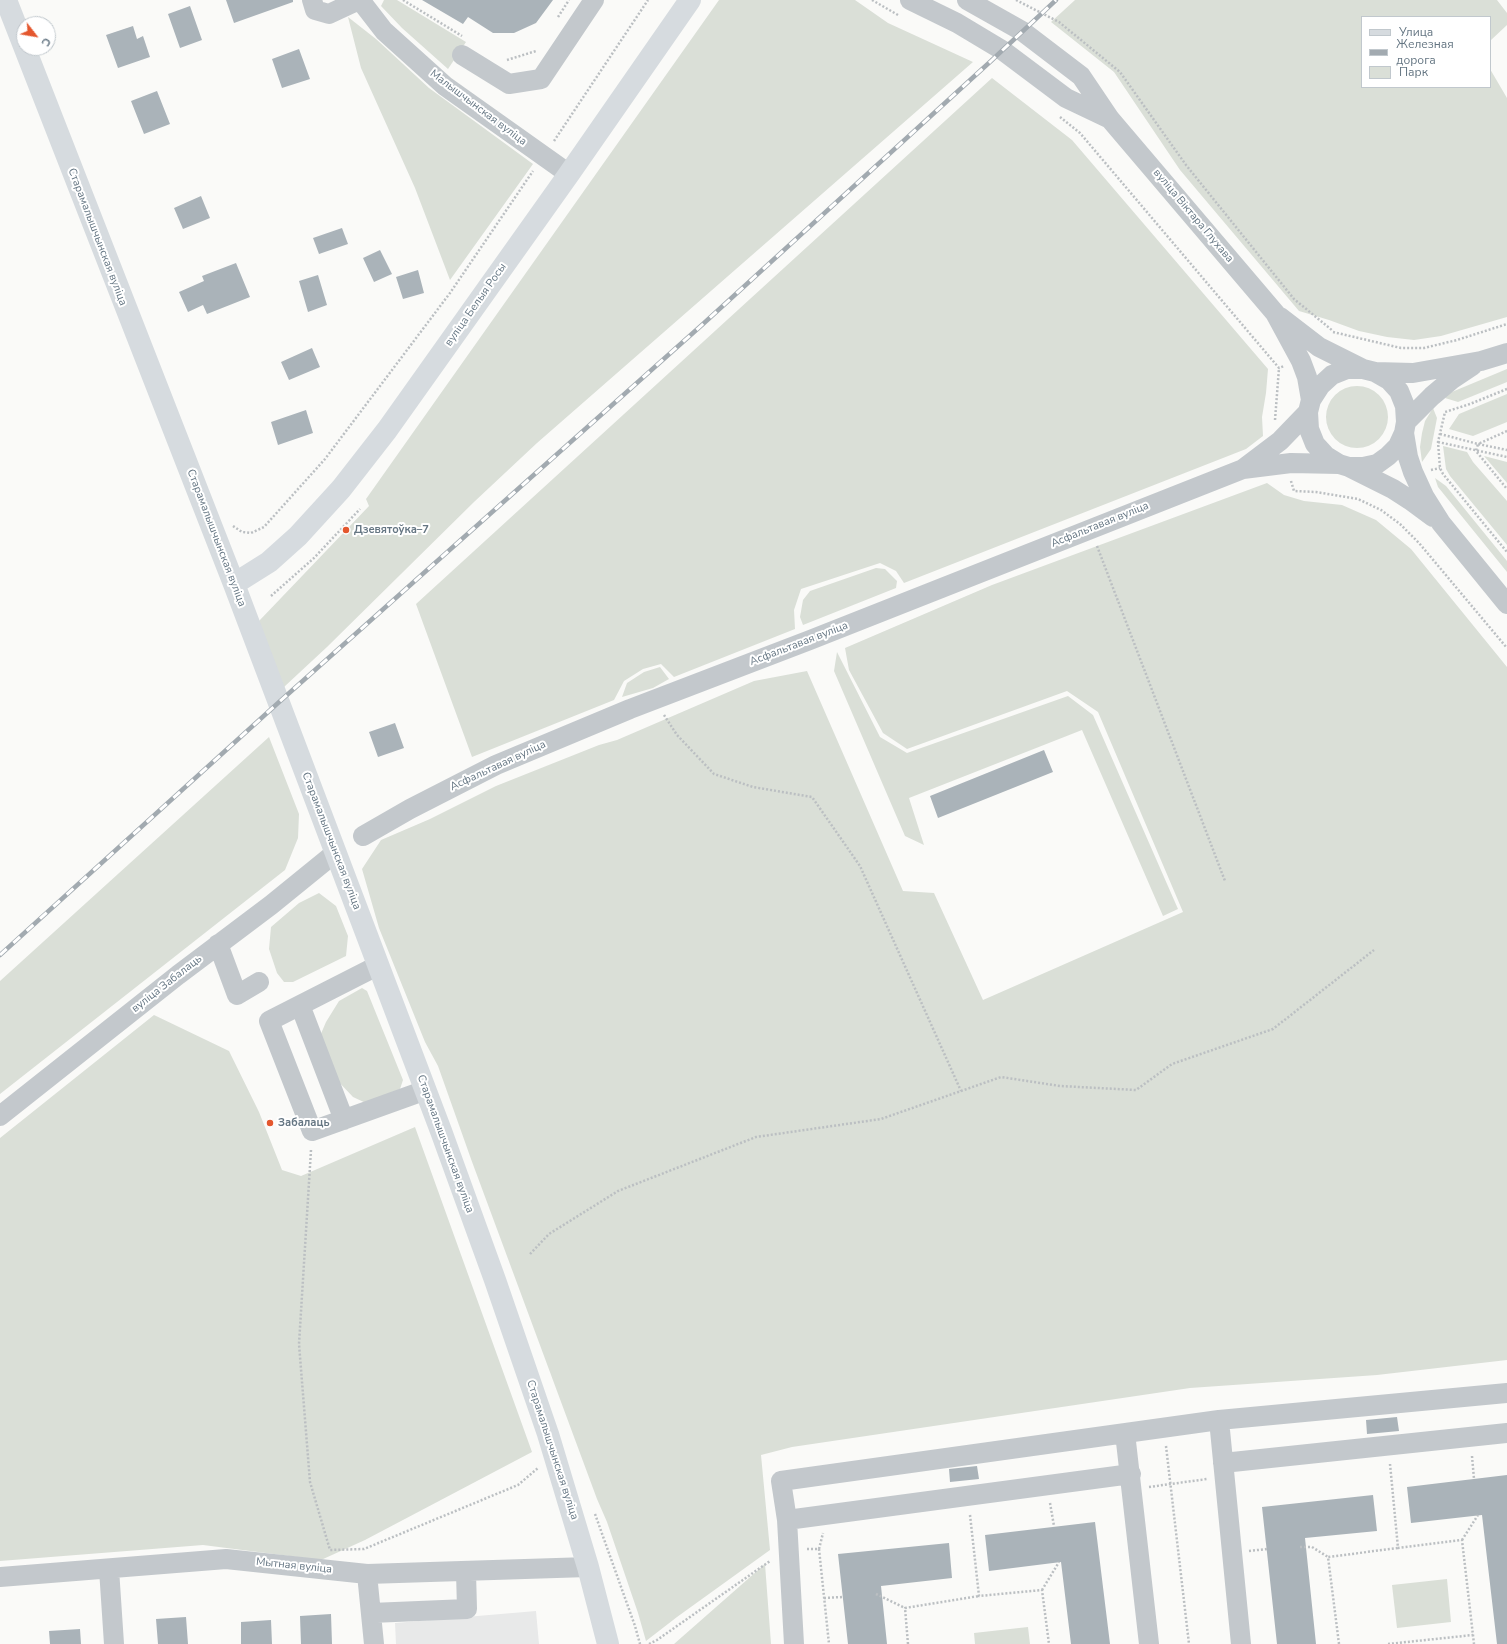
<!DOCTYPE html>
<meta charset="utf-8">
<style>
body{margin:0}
#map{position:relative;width:1507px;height:1644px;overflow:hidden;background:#fafaf8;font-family:"Nunito Sans",sans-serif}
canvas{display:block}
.legend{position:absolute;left:1361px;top:16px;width:130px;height:72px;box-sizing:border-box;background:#fff;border:1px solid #c1c8cd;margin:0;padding:5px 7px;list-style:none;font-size:12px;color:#657683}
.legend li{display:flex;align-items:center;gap:8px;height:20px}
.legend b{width:20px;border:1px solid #c1c8cd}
.north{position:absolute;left:16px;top:16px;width:40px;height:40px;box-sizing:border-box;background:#fff;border:1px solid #c1c8cd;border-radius:50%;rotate:121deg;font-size:11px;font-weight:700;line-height:16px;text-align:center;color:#657683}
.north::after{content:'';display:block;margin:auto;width:14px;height:18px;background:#e4572e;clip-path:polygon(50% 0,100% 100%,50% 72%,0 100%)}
</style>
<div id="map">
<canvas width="1507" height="1644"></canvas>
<ul class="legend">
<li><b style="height:5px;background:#d6dbdf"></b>Улица</li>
<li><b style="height:5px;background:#a2aab0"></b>Железная дорога</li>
<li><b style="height:11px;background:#dadfd7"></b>Парк</li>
</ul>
<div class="north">С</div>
</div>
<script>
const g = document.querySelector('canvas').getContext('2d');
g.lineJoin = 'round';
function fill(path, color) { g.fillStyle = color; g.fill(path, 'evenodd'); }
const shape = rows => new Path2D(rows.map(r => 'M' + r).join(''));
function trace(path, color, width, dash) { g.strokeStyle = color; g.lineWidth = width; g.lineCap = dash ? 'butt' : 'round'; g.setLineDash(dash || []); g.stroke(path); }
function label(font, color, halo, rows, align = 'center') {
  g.font = font + ' "Nunito Sans",sans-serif'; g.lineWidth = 4; g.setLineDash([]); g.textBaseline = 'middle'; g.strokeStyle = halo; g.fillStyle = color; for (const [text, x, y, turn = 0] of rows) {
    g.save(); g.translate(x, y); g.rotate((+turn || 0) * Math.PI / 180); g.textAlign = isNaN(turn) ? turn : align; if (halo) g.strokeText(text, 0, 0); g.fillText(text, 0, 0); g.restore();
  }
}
fill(shape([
 [536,1611,539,1644,396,1644,395,1623]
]), '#e8e9e9');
fill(shape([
 [384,0,397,0,466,42,448,69,402,28,381,6],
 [719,0,855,0,888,23,973,62,537,443,474,502,327,647,284,687,259,621,369,506,366,499],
 [1075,0,1497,0,1507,13,1507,25,1490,41,1490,17,1362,17,1362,87,1490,87,1490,69,1507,98,1507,317,1441,336,1414,340,1387,337,1359,331,1329,320,1299,311,1180,170,1114,72,1051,22],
 [348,17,376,39,429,88,533,164,450,280,415,188,361,68],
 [992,78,1072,140,1268,369,1266,393,1262,417,1263,436,1246,449,904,583,896,571,880,563,801,589,794,610,795,629,674,677,661,664,643,669,624,681,614,700,472,757,416,604],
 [1507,369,1507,382,1458,402,1445,398,1447,394],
 '1326 417a31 31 0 1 1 62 0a31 31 0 1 1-62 0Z',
 [1507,394,1507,422,1473,436,1449,429,1459,414],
 [1433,408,1437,418,1431,449,1422,462,1420,447,1422,433,1425,421],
 [1443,446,1467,452,1473,462,1507,501,1507,545,1450,476,1446,469],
 [1484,456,1507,462,1507,483],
 [1435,478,1446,486,1507,561,1507,572,1438,487],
 [1267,483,1284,495,1304,501,1342,505,1376,520,1411,549,1507,667,1507,1360,1377,1375,1190,1388,792,1447,761,1455,770,1550,677,1617,646,1641,638,1613,607,1522,597,1499,471,1159,438,1066,425,1042,379,928,362,869,381,840,430,819,496,786,599,745,617,740,754,681,807,671,903,891,934,893,983,1000,1183,912,1098,712,1067,691,907,749,883,733,849,670,845,648,992,585],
 [876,568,885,569,897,581,896,588,803,625,800,617,803,600,810,591],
 [837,652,880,737,907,753,1068,696,1093,715,1178,909,1163,916,1082,730,909,798,924,845,905,836,834,671],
 [660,667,669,679,653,688,622,697,627,683,644,672],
 [269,737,299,814,298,838,285,870,0,1094,0,981],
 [319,893,336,906,348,936,346,956,293,982,284,982,277,973,269,949,271,927,299,903],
 [362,988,367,991,403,1080,400,1089,368,1104,353,1097,335,1078,320,1036,326,1022,339,1001],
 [154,1015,229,1051,259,1112,282,1170,301,1176,415,1127,532,1452,365,1540,321,1560,203,1545,0,1561,0,1138],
 [765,1564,771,1644,674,1644],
 [1447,1579,1451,1622,1397,1628,1392,1585],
 [1028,1627,1030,1644,975,1644,974,1633]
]), '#dadfd7');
fill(shape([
 [226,0,293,0,293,2,234,23],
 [422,0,553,0,536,23,514,33,493,33,468,17,463,24],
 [190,6,202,40,180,48,168,14],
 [133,26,137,39,143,36,150,57,118,68,106,35],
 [299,49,310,79,282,88,272,59],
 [157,91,170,124,144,134,131,101],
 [201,196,210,218,183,229,174,208],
 [342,228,348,244,319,254,313,238],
 [380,250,392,274,374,282,363,258],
 [236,263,250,297,207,314,203,305,188,312,179,292,204,281,202,276],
 [418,270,424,293,403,299,396,277],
 [318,275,327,305,308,312,299,281],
 [312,348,320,367,289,380,281,362],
 [306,410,313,433,278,445,271,422],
 [395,723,404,748,378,757,369,732],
 [1044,750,1053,772,938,818,930,796],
 [1397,1417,1399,1431,1367,1434,1366,1420],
 [977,1466,979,1479,950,1482,949,1469],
 [1507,1475,1507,1644,1497,1644,1482,1515,1411,1523,1407,1487],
 [1373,1495,1377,1531,1305,1538,1316,1644,1277,1644,1262,1507],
 [1095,1522,1110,1644,1071,1644,1061,1562,989,1571,985,1535],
 [949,1543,952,1578,881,1586,887,1644,848,1644,838,1554],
 [331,1614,332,1644,301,1644,300,1616],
 [186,1617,188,1644,158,1644,156,1619],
 [271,1620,272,1644,241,1644,241,1622],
 [80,1629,81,1644,50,1644,49,1631]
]), '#aab3b9');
trace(shape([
 [403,0,462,36],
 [872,0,898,15],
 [1016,0,1059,22,1120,72,1186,165,1294,299,1333,331],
 [558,17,569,0],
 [507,60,536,51],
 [1060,117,1080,133,1279,368,1284,366],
 [554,141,648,0],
 [1333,332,1401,348,1424,348,1457,340,1507,324],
 [1507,389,1470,404,1445,412,1438,442,1440,468,1443,474,1507,552],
 [1275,420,1279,368],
 [1507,431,1478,444,1507,450],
 [1440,434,1478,444,1476,451,1507,489],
 [1438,442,1507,457],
 [1431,470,1440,468],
 [1291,481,1294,491,1316,492,1358,499,1381,510,1400,524,1419,543,1507,648],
 [233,526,242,532,251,533,264,527,325,459,450,293,533,171],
 [1097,546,1225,881],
 [271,596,314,558,360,509],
 [664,715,677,735,714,774,753,787,812,797,860,866,961,1091],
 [311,1150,299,1344,310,1482,330,1550,364,1549,518,1485,538,1468],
 [530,1254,549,1234,618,1191,756,1137,881,1119,1001,1077,1060,1086,1136,1090,1172,1064,1273,1029,1374,950],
 [1166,1446,1189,1644],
 [1472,1456,1474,1479],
 [1390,1464,1398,1548,1462,1540,1474,1644],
 [1149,1487,1207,1479],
 [1050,1503,1054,1526],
 [595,1514,635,1626,640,1644],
 [970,1515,979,1596,1042,1590,1049,1644],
 [1462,1540,1478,1515],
 [1300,1547,1312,1547,1328,1557],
 [807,1549,819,1549,823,1533],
 [819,1549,829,1644],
 [1249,1551,1267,1549],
 [1042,1590,1059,1562],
 [876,1594,905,1608],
 [824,1598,843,1597],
 [649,1644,657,1640,770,1561],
 [908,1644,905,1608,979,1596],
 [1339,1644,1328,1557,1398,1548],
 [1388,1644,1473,1635]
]), '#bbbfc2', 2.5, [2, 2]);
trace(shape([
 [312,0,315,10,329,14,359,0],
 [360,0,384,31,445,86,569,174],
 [910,0,957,23,1002,50,1066,98,1108,118],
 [967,0,1022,31,1081,76,1110,119,1275,313,1301,361,1307,377,1311,400],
 [462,55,509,84,541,79,594,0],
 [1280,317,1319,347,1363,369],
 [1375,372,1413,373,1481,361,1507,353],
 [1406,422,1432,396,1451,380,1472,366],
 [1404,433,1408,457,1413,472,1424,496,1441,523,1507,604],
 [1349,467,1393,489,1410,500,1433,517],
 [1243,469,1280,441,1308,412],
 [363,836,410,809,496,765,630,709,810,640,1243,469,1291,463,1339,464,1349,467,1363,467,1377,464,1388,456,1398,446,1404,433,1406,422,1405,406,1399,391,1389,380,1375,372,1363,369,1347,369,1332,375,1320,386,1311,400,1308,412,1309,429,1315,444,1326,456,1339,464],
 [218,944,237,995,259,982],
 [377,966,269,1021,312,1131,426,1090],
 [300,1005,344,1120],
 [0,1116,178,975,271,905,335,853],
 [1219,1420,1241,1644],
 [1125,1433,1149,1644],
 [1223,1463,1507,1433],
 [787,1520,1131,1474],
 [109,1569,114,1644],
 [367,1574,374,1644],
 [0,1577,226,1559,367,1574,588,1567],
 [371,1613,467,1609,466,1572],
 [794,1644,787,1520,781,1481,1219,1420,1507,1393]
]), '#c3c8cc', 20);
trace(shape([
 [6,0,234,584,441,1131,495,1280,548,1434,588,1567,608,1644],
 [234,584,269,562,298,536,341,489,387,430,569,174,690,0]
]), '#d6dbdf', 22);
const rail = shape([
 [0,955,278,703,703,324,991,61,1056,0]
]);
trace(rail, '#a2aab0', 4.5);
trace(rail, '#fff', 3, [9]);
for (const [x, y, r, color] of [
 [346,530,4,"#e4572e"],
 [270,1123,4,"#e4572e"]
]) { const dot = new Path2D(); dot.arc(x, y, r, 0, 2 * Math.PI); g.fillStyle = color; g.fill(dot); trace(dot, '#fff', 1.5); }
label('11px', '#657683', '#fff', [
 ["Малышчынская вуліца",478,108,37],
 ["вуліца Віктара Глухава",1193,216,50],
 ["Старамалышчынская вуліца",97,237,69],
 ["вуліца Белыя Росы",476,305,-55],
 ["Асфальтавая вуліца",1100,525,-22],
 ["Старамалышчынская вуліца",216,538,69],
 ["Асфальтавая вуліца",799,644,-21],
 ["Асфальтавая вуліца",498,766,-25],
 ["Старамалышчынская вуліца",331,841,69],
 ["вуліца Забалаць",167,984,-38],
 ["Старамалышчынская вуліца",445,1144,70],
 ["Старамалышчынская вуліца",552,1450,72],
 ["Мытная вуліца",294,1566,6]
]);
label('bold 11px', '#657683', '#fff', [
 ["Дзевятоўка–7",354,530],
 ["Забалаць",278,1123]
], 'left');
</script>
